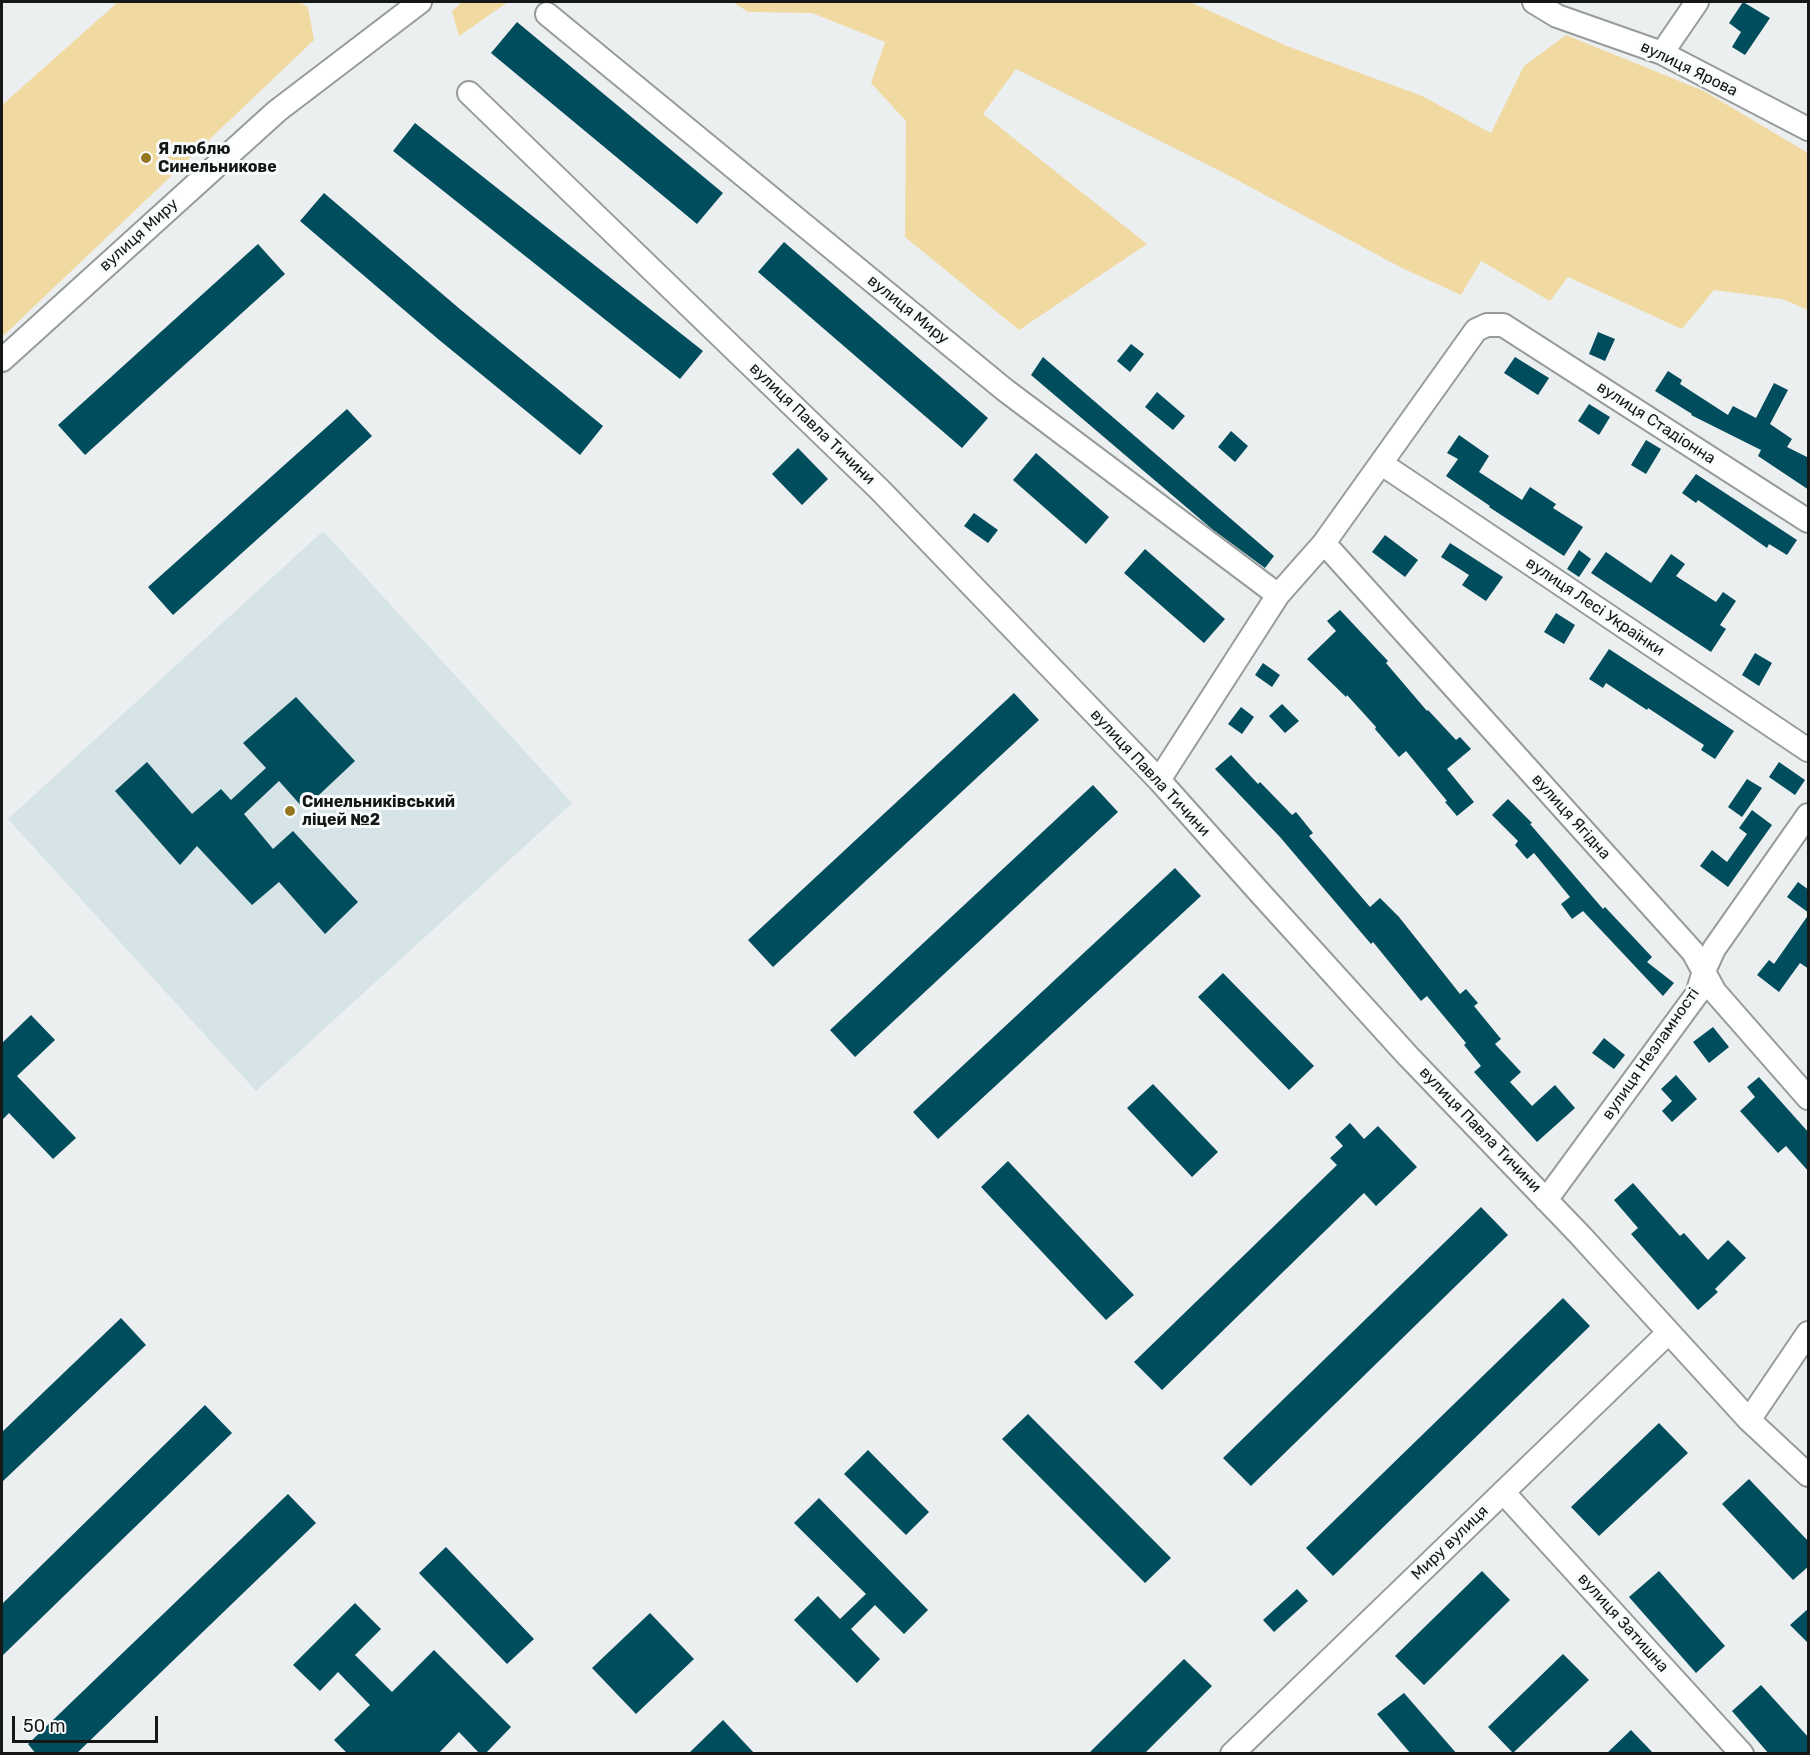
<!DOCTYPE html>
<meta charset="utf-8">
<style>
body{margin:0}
#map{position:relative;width:1810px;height:1755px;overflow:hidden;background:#ebeff0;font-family:Rubik,sans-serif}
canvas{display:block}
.frame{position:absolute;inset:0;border:3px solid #161818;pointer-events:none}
.scale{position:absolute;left:12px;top:1716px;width:146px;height:27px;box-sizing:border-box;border:3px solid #161818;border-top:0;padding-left:8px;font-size:18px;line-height:21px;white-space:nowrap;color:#161818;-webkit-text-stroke:4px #f8fcfd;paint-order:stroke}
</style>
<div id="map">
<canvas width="1810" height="1755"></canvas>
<div class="frame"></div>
<div class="scale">50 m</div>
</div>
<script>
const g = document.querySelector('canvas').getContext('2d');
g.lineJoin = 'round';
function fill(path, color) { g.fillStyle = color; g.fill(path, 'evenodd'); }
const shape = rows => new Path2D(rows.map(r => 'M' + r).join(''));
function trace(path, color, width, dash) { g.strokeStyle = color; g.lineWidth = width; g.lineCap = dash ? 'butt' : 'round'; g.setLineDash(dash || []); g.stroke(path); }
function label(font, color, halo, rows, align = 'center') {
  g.font = font + ' Rubik,sans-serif'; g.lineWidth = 6; g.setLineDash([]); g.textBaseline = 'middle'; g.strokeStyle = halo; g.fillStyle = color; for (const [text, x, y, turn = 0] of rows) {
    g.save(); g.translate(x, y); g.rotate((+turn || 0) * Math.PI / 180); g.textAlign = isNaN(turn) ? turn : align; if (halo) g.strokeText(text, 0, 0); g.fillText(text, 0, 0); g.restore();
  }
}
fill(shape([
 [323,531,572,803,256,1091,8,819]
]), '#d7e4e7');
fill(shape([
 [118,2,300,2,308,7,314,40,2,337,2,105],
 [462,2,508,2,459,36,452,11],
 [733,2,1190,2,1287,46,1422,96,1491,133,1524,66,1566,35,1704,91,1808,153,1808,310,1782,299,1714,290,1682,329,1568,277,1550,301,1481,261,1461,295,1402,268,1222,172,1016,69,983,114,1147,244,1019,330,905,237,906,121,871,83,885,42,812,13,748,12]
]), '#f1daa2');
fill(shape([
 [1743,2,1770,18,1745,55,1732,47,1741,32,1729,23],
 [517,22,723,193,697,224,491,53],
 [415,123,703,351,680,379,393,151],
 [324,193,461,310,603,426,580,455,438,339,300,221],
 [784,242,988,418,962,448,758,272],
 [258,244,285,274,85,455,58,425],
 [1598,332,1615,339,1605,361,1589,354],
 [1131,344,1144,354,1130,372,1117,361],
 [1043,357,1274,556,1265,568,1212,529,1031,375],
 [1515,357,1549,378,1538,395,1504,373],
 [1668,371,1682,380,1680,384,1728,415,1733,406,1756,418,1774,383,1788,390,1770,424,1792,439,1787,447,1809,458,1809,490,1758,456,1761,450,1691,415,1692,414,1655,391],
 [1157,392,1185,416,1173,430,1145,407],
 [1589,404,1610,417,1599,435,1578,421],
 [347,409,372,436,173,615,148,587],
 [1231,431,1248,446,1235,462,1218,447],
 [1459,435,1489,456,1479,472,1522,500,1530,487,1556,504,1553,508,1583,527,1564,556,1489,507,1490,506,1446,476,1458,459,1447,453],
 [1646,440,1661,449,1646,474,1631,465],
 [798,448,828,479,802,505,772,474],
 [1036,453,1109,517,1086,544,1013,480],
 [1696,474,1797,540,1787,555,1769,544,1767,548,1698,500,1696,503,1682,493],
 [974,513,998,530,988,543,964,526],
 [1385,535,1418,560,1405,577,1372,552],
 [1450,543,1503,577,1486,601,1462,585,1469,575,1441,557],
 [1145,549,1225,619,1204,643,1124,573],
 [1579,550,1591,559,1579,577,1567,569],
 [1606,552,1651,583,1671,554,1685,564,1676,576,1716,602,1723,592,1736,601,1720,625,1726,629,1711,652,1591,573],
 [1340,610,1388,661,1386,663,1427,711,1428,710,1456,740,1460,737,1471,749,1447,769,1474,802,1457,816,1445,802,1447,801,1406,751,1399,757,1375,729,1376,727,1347,695,1346,697,1307,659,1336,631,1327,621],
 [1556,613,1575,625,1564,644,1544,632],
 [1609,649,1734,731,1715,759,1701,750,1704,745,1648,708,1647,710,1606,683,1603,688,1589,679],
 [1755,653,1772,663,1759,686,1742,675],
 [1263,663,1280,675,1272,687,1255,675],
 [1014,693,1039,720,773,967,748,940],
 [296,697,355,761,304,809,279,781,244,814,273,849,293,831,358,902,325,934,279,882,252,905,197,846,180,865,115,791,147,762,192,814,221,789,231,800,266,768,243,743],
 [1282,704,1299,721,1285,733,1269,716],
 [1241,707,1254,717,1242,734,1228,724],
 [1231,755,1258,784,1260,782,1292,815,1296,812,1313,833,1309,836,1370,907,1380,898,1399,917,1460,994,1466,989,1478,1003,1474,1006,1501,1039,1495,1044,1521,1072,1510,1082,1532,1106,1555,1085,1575,1108,1537,1142,1474,1072,1481,1066,1464,1045,1466,1043,1427,996,1421,1001,1373,942,1371,944,1280,837,1215,769],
 [1779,762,1805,780,1795,795,1769,777],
 [1747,779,1762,788,1742,817,1728,807],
 [1093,785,1118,812,855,1057,830,1030],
 [1508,799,1532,823,1530,824,1603,909,1605,907,1652,957,1647,962,1674,983,1663,996,1583,911,1572,919,1561,904,1570,897,1534,853,1527,859,1515,845,1518,841,1492,815],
 [1752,810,1772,825,1728,887,1700,866,1712,850,1727,862,1747,834,1739,828],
 [1175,868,1201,896,938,1139,913,1112],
 [1798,882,1809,890,1809,913,1787,897],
 [1809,914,1809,969,1800,963,1779,992,1757,975,1769,960,1774,964],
 [1223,973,1314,1066,1289,1090,1198,997],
 [31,1015,55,1040,17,1076,76,1138,53,1159,9,1113,2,1120,2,1043],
 [1713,1027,1729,1047,1709,1063,1693,1042],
 [1604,1038,1625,1055,1614,1069,1592,1053],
 [1676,1075,1697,1099,1672,1122,1662,1111,1672,1101,1661,1089],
 [1759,1077,1809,1133,1809,1172,1786,1146,1778,1153,1740,1111,1755,1097,1747,1087],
 [1153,1084,1218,1152,1192,1177,1127,1108],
 [1350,1123,1364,1139,1378,1126,1417,1167,1376,1206,1364,1193,1162,1390,1134,1362,1337,1165,1330,1158,1343,1146,1335,1137],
 [1008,1161,1134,1295,1106,1320,981,1187],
 [1633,1183,1680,1236,1684,1233,1708,1260,1728,1240,1746,1258,1715,1289,1718,1292,1698,1310,1631,1234,1638,1228,1614,1200],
 [1481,1207,1508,1235,1251,1486,1223,1458],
 [1563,1298,1590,1326,1333,1576,1306,1548],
 [121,1318,146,1345,2,1482,2,1432],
 [205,1405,232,1433,2,1656,2,1604],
 [1028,1414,1171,1558,1145,1583,1002,1439],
 [1659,1423,1688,1453,1599,1536,1571,1507],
 [868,1450,929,1512,906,1535,844,1474],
 [1749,1479,1809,1542,1809,1566,1793,1580,1722,1504],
 [288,1494,316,1523,76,1754,36,1754,28,1744],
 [819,1498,928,1610,904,1634,875,1605,851,1629,880,1659,857,1683,794,1620,818,1596,840,1619,866,1594,794,1523],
 [446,1547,534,1639,507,1664,419,1573],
 [1482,1571,1510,1600,1424,1685,1395,1656],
 [1659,1571,1725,1646,1696,1673,1629,1597],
 [1297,1589,1308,1601,1274,1632,1263,1620],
 [355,1603,381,1629,355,1655,392,1692,434,1650,511,1727,485,1754,480,1754,459,1732,438,1754,348,1754,334,1740,370,1705,338,1672,320,1691,293,1665],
 [1809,1608,1809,1644,1790,1625],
 [650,1613,694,1659,636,1714,592,1668],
 [1563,1654,1589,1680,1513,1753,1488,1727],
 [1184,1659,1212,1686,1144,1754,1088,1754],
 [1761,1685,1809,1738,1809,1754,1769,1754,1732,1711],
 [1404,1693,1457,1754,1411,1754,1377,1714],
 [723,1720,755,1754,688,1754],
 [1631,1730,1654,1754,1606,1754]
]), '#004d5d');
const street = shape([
 [1534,2,1557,16,1662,53,1808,129],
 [547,14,1005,390,1278,595],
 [1662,53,1697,2],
 [469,93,880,490,1159,780,1261,894,1408,1056,1580,1235,1749,1420,1808,1475],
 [2,360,277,111,420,2],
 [1382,464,1808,750],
 [1324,543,1693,952,1715,992,1808,1098],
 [1159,780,1278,595,1324,543,1476,330,1487,325,1503,325,1808,521],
 [1546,1200,1697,994,1704,971,1714,949,1808,815],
 [1749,1420,1808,1333],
 [1503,1492,1742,1754],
 [1232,1754,1668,1333]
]);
trace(street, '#979b9c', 26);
trace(street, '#fff', 22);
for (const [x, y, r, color] of [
 [146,158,6,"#95771f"],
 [290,811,6,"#95771f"]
]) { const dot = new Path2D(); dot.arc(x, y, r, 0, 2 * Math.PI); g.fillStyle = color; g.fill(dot); trace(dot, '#f8fcfd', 2); }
label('16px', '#161818', '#f8fcfd', [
 ["вулиця Ярова",1689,69,26],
 ["вулиця Миру",139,235,-42],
 ["вулиця Миру",908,310,39],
 ["вулиця Стадіонна",1656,423,33],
 ["вулиця Павла Тичини",812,424,44],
 ["вулиця Лесі Українки",1595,607,34],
 ["вулиця Павла Тичини",1150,773,47],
 ["вулиця Ягідна",1571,817,48],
 ["вулиця Незламності",1651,1054,-55],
 ["вулиця Павла Тичини",1480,1130,46],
 ["Миру вулиця",1450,1543,-44],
 ["вулиця Затишна",1623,1623,48]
]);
label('bold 16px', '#161818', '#f8fcfd', [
 ["Я люблю",158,149],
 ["Синельникове",158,167],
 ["Синельниківський",302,802],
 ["ліцей №2",302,820]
], 'left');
</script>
